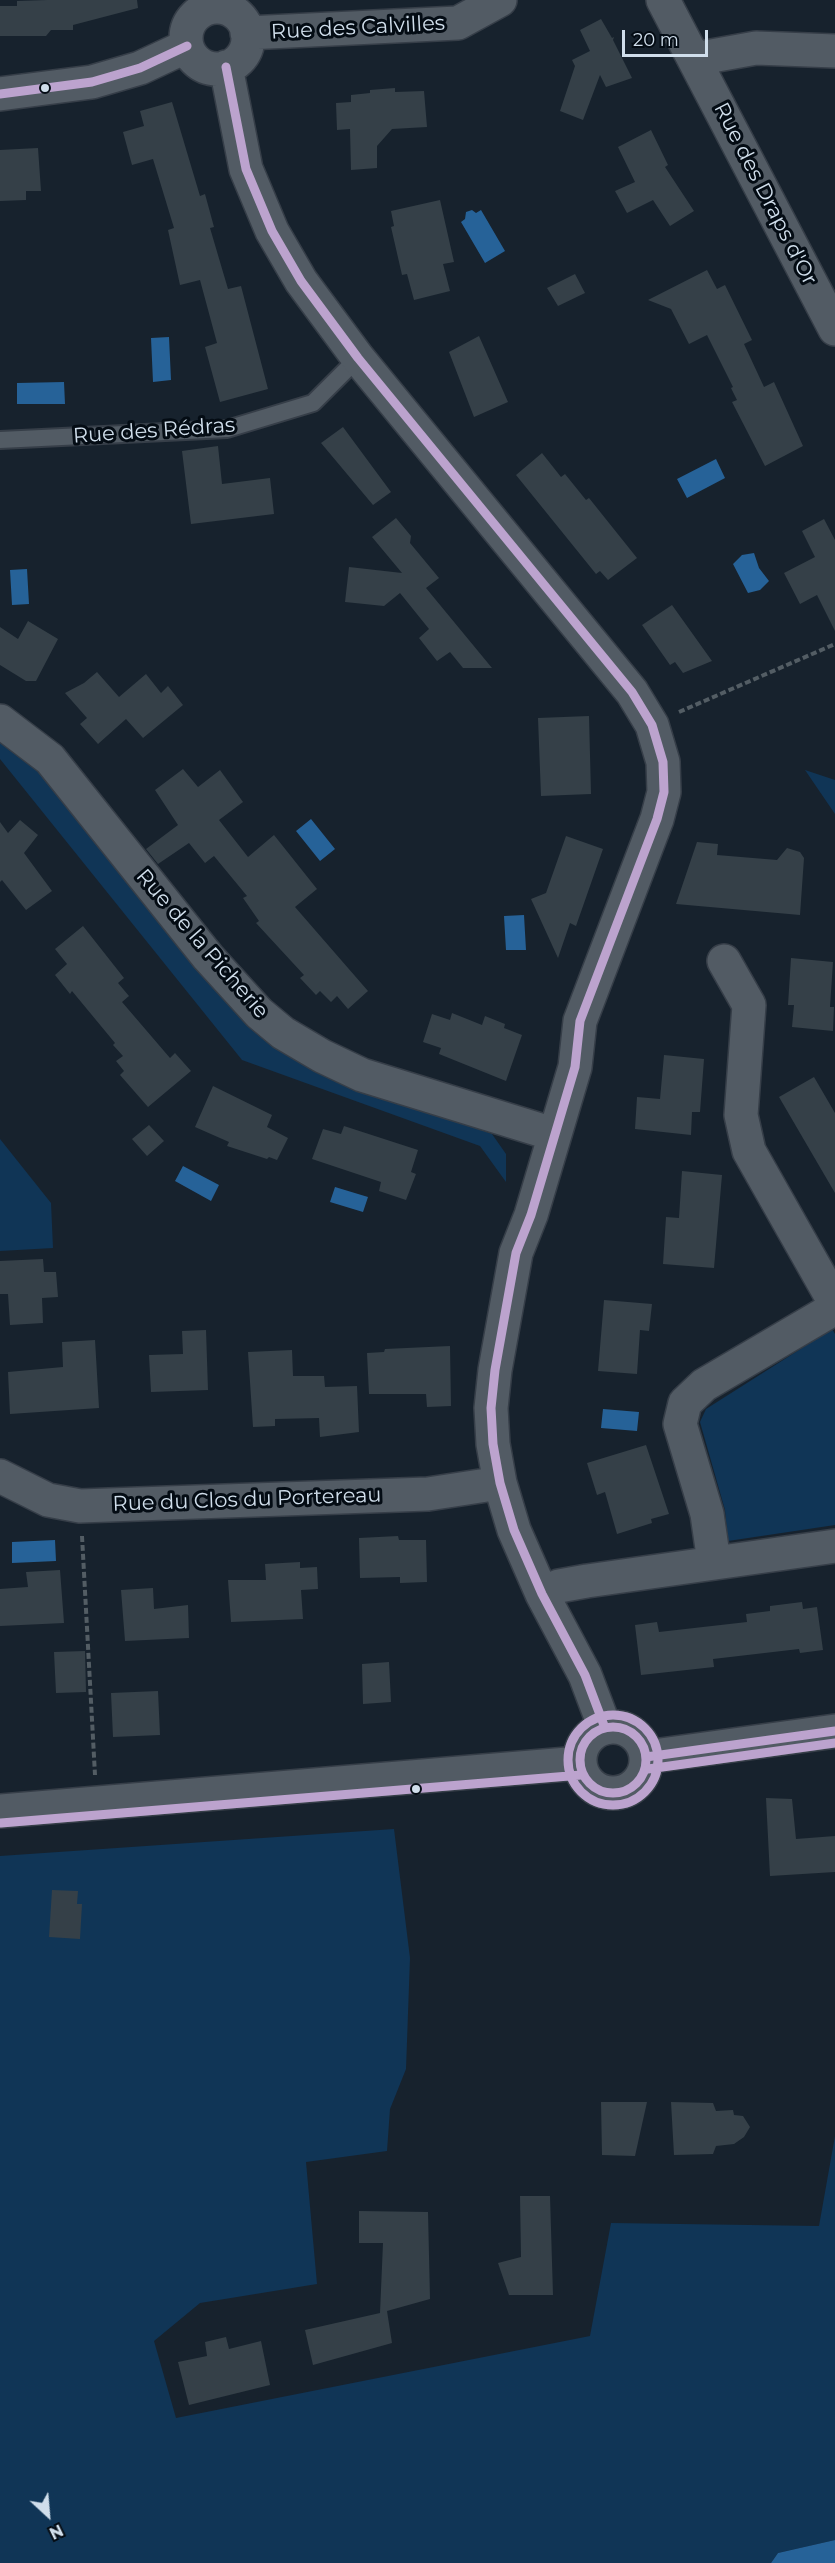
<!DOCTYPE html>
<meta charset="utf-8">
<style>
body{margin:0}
#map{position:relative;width:835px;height:2563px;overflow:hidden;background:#17222d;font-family:Montserrat,sans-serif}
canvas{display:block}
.north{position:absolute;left:18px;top:2485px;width:60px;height:60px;-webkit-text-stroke:4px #040c14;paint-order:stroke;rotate:154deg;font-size:16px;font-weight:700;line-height:24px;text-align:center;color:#d0deeb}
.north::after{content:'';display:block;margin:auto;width:21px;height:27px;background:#d0deeb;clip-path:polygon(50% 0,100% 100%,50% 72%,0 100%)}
.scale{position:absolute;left:622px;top:30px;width:86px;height:27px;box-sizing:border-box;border:3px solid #d0deeb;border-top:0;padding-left:8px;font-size:18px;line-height:21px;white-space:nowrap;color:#d0deeb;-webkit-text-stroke:4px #040c14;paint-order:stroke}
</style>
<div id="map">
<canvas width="835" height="2563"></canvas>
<div class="north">N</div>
<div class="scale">20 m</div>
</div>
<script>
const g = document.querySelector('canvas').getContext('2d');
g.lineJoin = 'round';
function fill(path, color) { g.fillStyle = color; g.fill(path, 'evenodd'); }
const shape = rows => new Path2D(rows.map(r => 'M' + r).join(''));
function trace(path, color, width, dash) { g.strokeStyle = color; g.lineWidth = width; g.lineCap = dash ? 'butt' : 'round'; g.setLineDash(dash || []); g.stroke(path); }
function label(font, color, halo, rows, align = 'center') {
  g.font = font + ' Montserrat,sans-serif'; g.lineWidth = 6; g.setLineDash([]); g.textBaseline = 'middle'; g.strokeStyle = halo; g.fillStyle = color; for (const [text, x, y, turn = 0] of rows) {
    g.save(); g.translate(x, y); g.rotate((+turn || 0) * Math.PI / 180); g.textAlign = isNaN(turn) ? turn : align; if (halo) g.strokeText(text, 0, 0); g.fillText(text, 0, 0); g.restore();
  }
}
fill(shape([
 [0,737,43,774,221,987,418,1107,492,1134,506,1154,506,1182,480,1146,242,1060,0,759],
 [805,770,835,780,835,814],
 [0,1139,51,1203,53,1248,0,1251],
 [832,1329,835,1334,835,1525,728,1541,725,1510,700,1422,706,1409],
 [394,1829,410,1958,406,2069,390,2109,387,2151,306,2162,317,2284,200,2303,154,2341,176,2418,590,2336,611,2223,819,2226,835,2136,835,2540,778,2553,771,2563,0,2563,0,1856]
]), '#103556');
fill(shape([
 [472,210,476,213,481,210,505,251,485,263,461,222,465,219,466,212],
 [169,337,171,380,153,382,151,338],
 [64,382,65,404,17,404,17,383],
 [716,459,725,478,687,498,677,479],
 [754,553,759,568,769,581,760,590,748,593,733,564,742,555],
 [27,569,29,604,12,605,10,570],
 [311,819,335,849,320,861,296,831],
 [524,915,526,950,506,950,504,916],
 [183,1166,219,1185,211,1201,175,1181],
 [335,1187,368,1197,363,1212,330,1202],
 [603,1409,639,1412,637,1431,601,1428],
 [55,1540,56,1561,12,1563,12,1542],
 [835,2540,835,2563,771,2563,778,2553]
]), '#266298');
fill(shape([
 [47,0,137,0,138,8,73,25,73,30,51,30,46,36,0,36,0,6,17,6,17,1],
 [601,19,612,38,614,37,613,40,632,78,606,87,600,75,583,120,560,111,575,66,572,60,590,51,580,30],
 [395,88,395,92,424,91,427,127,392,129,377,146,377,168,351,170,350,129,337,130,336,103,351,102,351,95,370,93,370,90],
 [172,102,200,196,205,194,214,227,210,228,228,289,241,286,268,389,220,402,205,347,217,343,200,280,180,285,168,230,174,228,153,159,132,165,123,132,144,126,140,111],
 [651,130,668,165,665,167,694,211,670,226,653,200,627,213,615,191,635,182,618,147],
 [38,148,41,191,26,191,26,200,0,201,0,150],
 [440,200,454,262,443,264,450,291,414,300,407,274,402,275,391,227,394,226,391,211],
 [707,270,717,289,725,285,752,340,744,344,764,387,774,382,803,446,765,466,732,402,737,400,731,388,733,387,707,335,689,344,671,309,648,300],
 [575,274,585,293,558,306,547,288],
 [479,336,508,402,474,417,449,352],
 [343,427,391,492,373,505,321,443],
 [218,446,222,484,270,478,274,514,191,524,182,451],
 [542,453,561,477,565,474,586,500,589,498,637,558,608,580,600,571,596,574,516,475],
 [396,518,411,536,410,543,439,578,426,588,492,668,463,668,450,652,437,661,419,638,429,629,400,593,384,606,345,602,349,567,402,573,372,537],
 [824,519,835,540,835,631,817,595,800,604,784,573,815,557,802,531],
 [672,605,712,661,683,673,675,662,670,665,642,625],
 [28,621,58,639,36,681,26,681,0,665,0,627,18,639],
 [97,672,119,697,146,674,161,693,168,686,183,705,143,738,126,719,98,744,80,724,87,718,65,693,84,683],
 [589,716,591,794,541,796,538,718],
 [183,769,198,787,220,770,243,802,219,820,248,857,274,835,317,889,295,907,368,991,348,1009,337,996,331,1002,320,991,316,995,300,978,304,975,256,923,259,921,243,898,247,896,214,856,205,863,189,843,158,864,146,849,178,825,155,790],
 [20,820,38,835,24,853,52,891,26,910,2,880,0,882,0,822,8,833],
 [566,836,603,849,576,926,570,923,558,958,531,899,546,893],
 [697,842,718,844,717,855,777,860,787,848,800,852,804,858,800,915,676,904],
 [83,926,124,978,118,983,129,996,122,1002,170,1058,175,1053,191,1071,148,1107,120,1075,124,1071,116,1061,123,1056,113,1045,115,1043,72,991,70,994,55,975,67,964,55,949],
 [791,958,833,962,830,1007,834,1007,833,1031,792,1027,794,1005,788,1005],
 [452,1013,482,1025,485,1016,505,1024,504,1028,522,1035,506,1081,439,1054,441,1048,423,1042,432,1014,450,1020],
 [664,1055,704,1059,700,1112,692,1112,691,1135,635,1129,637,1097,660,1099],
 [814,1077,835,1113,835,1193,779,1097],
 [213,1086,272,1115,267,1127,288,1138,277,1160,269,1157,267,1159,227,1146,229,1142,195,1127],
 [149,1125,164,1141,147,1156,132,1139],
 [344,1126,418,1150,411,1172,416,1174,406,1200,379,1191,381,1182,312,1159,323,1129,341,1134],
 [682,1171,722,1175,714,1268,663,1264,666,1217,679,1218],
 [43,1259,44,1272,56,1272,58,1297,42,1298,43,1323,10,1325,8,1294,0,1294,0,1261],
 [604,1300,652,1304,649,1331,640,1330,637,1374,598,1371],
 [206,1330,208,1390,151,1392,149,1355,183,1354,182,1331],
 [95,1340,99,1408,10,1414,8,1372,63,1367,62,1342],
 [450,1346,451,1406,427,1407,426,1394,369,1394,367,1353,384,1352,385,1349],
 [292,1350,293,1376,324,1376,325,1387,357,1386,359,1432,320,1437,319,1418,275,1419,275,1426,253,1427,248,1352],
 [646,1445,669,1514,651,1519,652,1523,617,1534,605,1492,597,1495,587,1463],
 [398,1536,399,1540,426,1540,427,1582,400,1583,400,1577,360,1578,359,1538],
 [300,1562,300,1568,317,1567,318,1589,301,1590,303,1619,231,1622,228,1580,266,1580,265,1564],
 [60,1570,64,1623,0,1626,0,1589,28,1587,26,1572],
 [153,1588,154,1609,188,1605,189,1638,125,1641,121,1590],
 [802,1602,803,1609,817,1607,823,1650,800,1653,799,1649,713,1659,714,1667,641,1675,635,1625,657,1622,659,1632,747,1622,746,1614,770,1611,770,1606],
 [85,1651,86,1692,56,1693,54,1652],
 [389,1662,391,1702,363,1704,362,1664],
 [158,1691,160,1735,113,1737,111,1693],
 [766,1798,792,1799,796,1839,835,1836,835,1872,770,1876],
 [52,1890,78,1891,77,1904,82,1904,80,1939,49,1937],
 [601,2102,647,2102,635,2156,602,2155],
 [671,2102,713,2103,716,2111,733,2110,734,2115,743,2116,750,2127,744,2137,734,2144,716,2146,713,2154,674,2155],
 [520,2196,550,2196,553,2295,509,2295,498,2263,521,2257],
 [359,2211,428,2212,430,2299,387,2311,392,2343,313,2365,305,2330,380,2313,383,2243,359,2243],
 [226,2337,229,2349,261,2341,270,2385,189,2405,178,2362,207,2356,205,2342]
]), '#354048');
const lane = shape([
 [0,440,227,429,313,403,358,358]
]);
const street = shape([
 [663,0,835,329],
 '186 38a31 31 0 1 1 62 0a31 31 0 1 1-62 0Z',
 [247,33,458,23,500,0],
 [695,59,756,48,835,51],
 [226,67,246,169,272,231,301,281,358,358,632,692,652,725,663,762,664,792,657,819,580,1021,575,1067,531,1215,516,1253,495,1370,491,1408,493,1444,500,1483,514,1530,542,1594,585,1675,605,1728],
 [0,94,92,82,140,68,187,46],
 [0,721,50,759,208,957,259,1013,283,1033,322,1056,362,1075,553,1134],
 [724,961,749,1005,741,1115,749,1151,835,1303],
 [0,1476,48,1500,80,1506,428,1494,500,1483],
 [714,1562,707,1514,680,1424,685,1403,704,1385,835,1308],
 [542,1594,559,1586,587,1581,835,1546]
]);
const secondary = shape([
 '580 1760a33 33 0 1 1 66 0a33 33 0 1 1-66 0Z',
 [646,1757,835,1731],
 [0,1811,580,1763]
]);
trace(lane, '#363e48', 20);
trace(street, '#363e48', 36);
trace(secondary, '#363e48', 36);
trace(shape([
 [679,712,835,644],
 [82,1536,95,1775]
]), '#535d64', 4, [6, 3]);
trace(lane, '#525b64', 16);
trace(street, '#525b64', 33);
trace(secondary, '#525b64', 33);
trace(shape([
 [226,67,246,169,272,231,301,281,358,358,632,692,652,725,663,762,664,792,657,819,580,1021,575,1067,531,1215,516,1253,495,1370,491,1408,493,1444,500,1483,514,1530,542,1594,585,1675,605,1728],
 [0,94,92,82,140,68,187,46],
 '580 1760a33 33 0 1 1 66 0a33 33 0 1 1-66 0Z',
 [646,1757,835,1731]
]), '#bca3ce', 9);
trace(shape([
 '568 1760a45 45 0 1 1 90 0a45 45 0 1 1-90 0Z',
 [648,1769,835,1743],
 [1,1823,581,1775]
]), '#bca3ce', 9);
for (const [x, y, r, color] of [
 [45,88,5,"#d0deeb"],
 [416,1789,5,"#d0deeb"]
]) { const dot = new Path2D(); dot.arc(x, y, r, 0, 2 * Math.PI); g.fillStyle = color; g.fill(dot); trace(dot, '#040c14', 2); }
label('21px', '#d0deeb', '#040c14', [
 ["Rue des Calvilles",358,28,-3],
 ["Rue des Draps d'Or",765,194,63],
 ["Rue des Rédras",154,431,-4],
 ["Rue de la Picherie",202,944,49],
 ["Rue du Clos du Portereau",247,1500,-2]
]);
</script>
